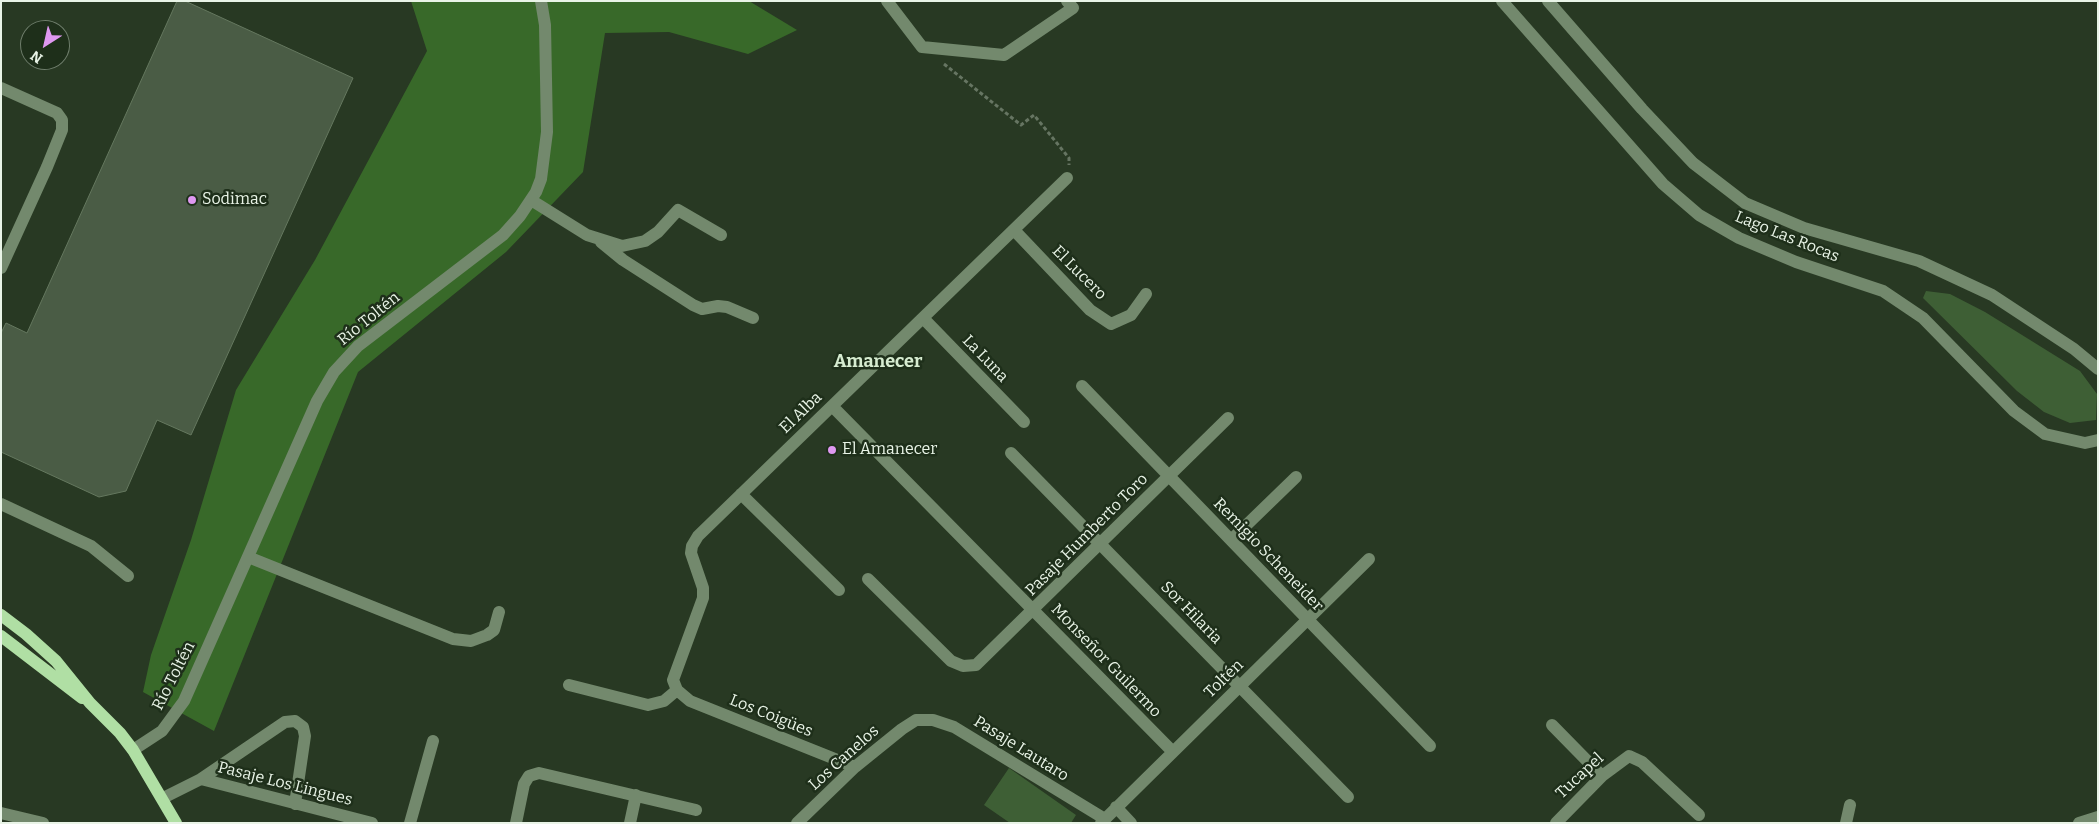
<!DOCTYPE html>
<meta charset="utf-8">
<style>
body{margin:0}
#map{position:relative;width:2099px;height:824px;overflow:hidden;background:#283923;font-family:Bitter,serif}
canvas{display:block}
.frame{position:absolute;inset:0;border:2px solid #e9f4e7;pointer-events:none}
.north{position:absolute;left:20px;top:20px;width:50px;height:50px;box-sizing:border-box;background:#1e2f1a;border:1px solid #6f7e6c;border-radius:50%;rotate:215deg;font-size:14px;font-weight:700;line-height:20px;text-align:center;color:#e9f4e7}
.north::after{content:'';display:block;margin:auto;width:18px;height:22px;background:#df98f1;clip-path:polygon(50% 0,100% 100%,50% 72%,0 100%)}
</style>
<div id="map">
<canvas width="2099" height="824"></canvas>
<div class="frame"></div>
<div class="north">N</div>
</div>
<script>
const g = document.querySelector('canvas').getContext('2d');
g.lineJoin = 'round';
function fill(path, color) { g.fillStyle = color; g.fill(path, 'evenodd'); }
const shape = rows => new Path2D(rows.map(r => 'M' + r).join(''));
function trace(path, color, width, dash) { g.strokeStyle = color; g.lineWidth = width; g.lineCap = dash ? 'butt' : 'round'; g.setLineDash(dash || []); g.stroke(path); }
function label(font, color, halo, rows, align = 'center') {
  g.font = font + ' Bitter,serif'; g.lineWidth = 5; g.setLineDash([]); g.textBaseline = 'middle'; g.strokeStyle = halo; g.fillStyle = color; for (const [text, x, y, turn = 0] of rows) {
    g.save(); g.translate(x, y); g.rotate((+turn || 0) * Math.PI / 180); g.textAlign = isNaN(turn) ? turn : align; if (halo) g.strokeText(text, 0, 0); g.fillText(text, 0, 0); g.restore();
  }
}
fill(shape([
 [1926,291,1950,294,1985,312,2080,371,2097,394,2096,420,2070,423,2044,412,2017,391,1923,298],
 [1009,768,1076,815,1071,823,1010,823,984,805]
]), '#3e5f35');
fill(shape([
 [411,1,749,1,797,30,748,54,669,32,605,33,583,172,506,252,358,372,214,731,143,692,151,655,191,540,236,390,315,260,427,51]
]), '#386929');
const building = shape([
 [177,1,185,1,353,78,191,435,157,420,126,491,99,497,1,452,1,333,6,323,27,333,177,1]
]);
fill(building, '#4a5c45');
trace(building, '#65785f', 1);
trace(shape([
 [944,64,1021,125,1034,115,1069,158,1069,165]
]), '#667562', 3, [4, 2.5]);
trace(shape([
 [887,1,922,47,1004,55,1073,8,1067,1],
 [1502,1,1663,184,1699,215,1739,238,1796,262,1883,291,1923,318,2014,411,2045,434,2085,443,2098,440],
 [1548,1,1642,109,1693,163,1745,203,1804,228,1919,261,1992,295,2074,349,2098,369],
 [1,88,57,113,62,120,62,130,47,167,1,268],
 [531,200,587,235,622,246,645,241,658,232,678,210,721,235],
 [1014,230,1090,310,1111,324,1131,315,1146,294],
 [601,242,623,260,693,305,702,309,718,306,727,307,753,318],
 [923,318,1024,422],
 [1082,386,1430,746],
 [832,406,1173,752],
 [1011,453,1348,797],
 [741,494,839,590],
 [1,504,91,546,128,576],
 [1231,540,1296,477],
 [248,557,453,639,471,641,487,635,494,630,499,612],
 [868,579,951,661,963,666,976,665,1228,418],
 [569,685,648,705,664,701,677,690],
 [677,690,673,680,703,598,703,588,691,553,692,546,698,536,1067,178],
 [677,690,690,701,855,767],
 [1552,725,1602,776],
 [133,750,162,731,184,701,317,401,334,372,358,346,503,235,520,216,536,192,541,179,547,132,545,25,541,1],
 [201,779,285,722,295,721,303,727,305,736,295,804],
 [163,798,201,779,372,823],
 [1116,807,1131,823],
 [1,813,43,823],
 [410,823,433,741],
 [516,823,524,784,529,776,539,773,696,810],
 [630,823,636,795],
 [797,823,855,767,902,729,916,720,933,720,954,727,1105,819],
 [1101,823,1369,559],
 [1556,823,1602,776,1629,756,1642,762,1699,815],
 [1846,823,1850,805],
 [2079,823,2098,817]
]), '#73896d', 12);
trace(shape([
 [1,615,26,634,56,661,90,703,120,733,133,750,176,823],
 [1,636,82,698]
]), '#b0dfa4', 12);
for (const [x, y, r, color] of [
 [192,200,5,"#df98f1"],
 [832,450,5,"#df98f1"]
]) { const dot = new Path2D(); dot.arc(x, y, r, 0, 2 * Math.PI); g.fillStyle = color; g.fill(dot); trace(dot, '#1e2f1a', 2); }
label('16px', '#e9f4e7', '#1e2f1a', [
 ["Sodimac",202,200],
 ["El Amanecer",842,450]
], 'left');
label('16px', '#e9f4e7', '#1e2f1a', [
 ["Lago Las Rocas",1787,237,22],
 ["El Lucero",1079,273,45],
 ["Río Toltén",369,319,-39],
 ["La Luna",985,359,46],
 ["El Alba",801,413,-44],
 ["Pasaje Humberto Toro",1087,535,-45],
 ["Remigio Scheneider",1268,555,46],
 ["Sor Hilaria",1191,613,46],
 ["Monseñor Guilermo",1106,661,46],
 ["Río Toltén",174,676,-63],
 ["Toltén",1224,679,-44],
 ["Los Coigües",771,716,22],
 ["Pasaje Lautaro",1021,749,32],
 ["Los Canelos",844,758,-42],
 ["Tucapel",1580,776,-43],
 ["Pasaje Los Lingues",285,784,14]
]);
label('bold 18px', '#d6ecd0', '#1e2f1a', [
 ["Amanecer",878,362]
]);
</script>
